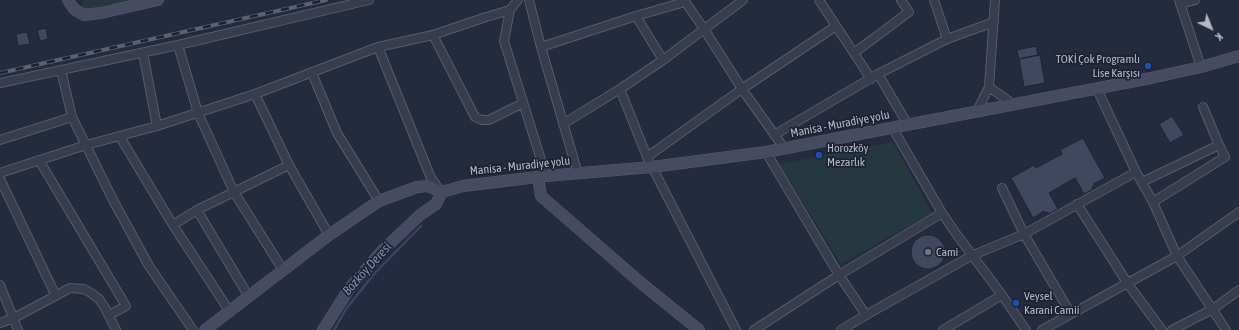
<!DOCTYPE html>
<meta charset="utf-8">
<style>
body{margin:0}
#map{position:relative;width:1239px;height:330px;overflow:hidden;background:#242b3e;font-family:"Asap Condensed",sans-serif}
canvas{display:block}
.north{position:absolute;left:1191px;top:8px;width:40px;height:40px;-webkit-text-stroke:3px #1d2233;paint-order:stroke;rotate:137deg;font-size:11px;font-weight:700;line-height:16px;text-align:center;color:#b4b8c9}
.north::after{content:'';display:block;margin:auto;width:14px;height:18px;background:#b4b8c9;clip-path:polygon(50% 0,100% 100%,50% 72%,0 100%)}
</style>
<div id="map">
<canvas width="1239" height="330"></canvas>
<div class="north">K</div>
</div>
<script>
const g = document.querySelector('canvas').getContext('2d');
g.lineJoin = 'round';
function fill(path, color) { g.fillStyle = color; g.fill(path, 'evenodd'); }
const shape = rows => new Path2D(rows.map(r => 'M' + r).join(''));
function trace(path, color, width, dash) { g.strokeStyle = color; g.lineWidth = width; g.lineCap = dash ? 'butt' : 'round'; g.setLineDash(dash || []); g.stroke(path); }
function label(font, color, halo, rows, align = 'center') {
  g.font = font + ' "Asap Condensed",sans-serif'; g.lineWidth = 3.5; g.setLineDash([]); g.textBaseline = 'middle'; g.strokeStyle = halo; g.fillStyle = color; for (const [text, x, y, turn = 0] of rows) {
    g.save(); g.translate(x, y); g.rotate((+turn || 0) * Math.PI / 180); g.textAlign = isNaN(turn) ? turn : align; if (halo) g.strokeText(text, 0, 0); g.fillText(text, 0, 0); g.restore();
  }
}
fill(shape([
 [82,0,133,0,87,10,83,6],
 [893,142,932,213,841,264,779,164]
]), '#26383f');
trace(shape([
 [334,330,346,309,374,274,421,226]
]), '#384365', 2.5);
const building = shape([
 [46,28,48,39,40,41,37,30,46,28],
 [27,32,30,44,18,46,16,34,27,32],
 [1036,46,1038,55,1019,59,1017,50,1036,46],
 [1040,55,1045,83,1024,87,1019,59,1040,55],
 [1172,116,1184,135,1170,143,1159,124,1172,116],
 [1083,138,1105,178,1093,184,1095,186,1092,187,1093,189,1084,194,1075,178,1049,193,1058,209,1049,214,1048,212,1045,213,1044,211,1033,218,1011,178,1034,165,1036,168,1062,154,1060,150,1083,138],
 '911 252a17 17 0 1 1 34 0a17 17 0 1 1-34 0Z'
]);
fill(building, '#40475e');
trace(building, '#1f2435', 1);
const street = shape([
 [529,0,541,47,578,174],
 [684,0,704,29,742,89,784,148],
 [819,0,871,79],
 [934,0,947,39],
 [1179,0,1201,67],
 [1180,4,1195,0],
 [510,10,504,41,546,176],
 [636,16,663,60],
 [433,35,475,117,482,120,489,120,523,103],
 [178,45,198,113,234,192,283,270],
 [378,47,431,178,441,192],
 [541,47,636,16,685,2],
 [143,53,157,126],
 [854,53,909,12,901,0],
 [61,70,72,117,113,200,149,266,193,330],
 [312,73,337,133,379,201],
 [878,74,908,125],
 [0,83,178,45,369,0],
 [989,87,1013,104],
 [620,89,647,157,736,330],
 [1097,89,1136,172,1153,202,1177,256,1226,330],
 [255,94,289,165,329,235],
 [977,111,989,87,995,0],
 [563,124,620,89,663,60,743,0],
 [892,127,942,213,957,235,1002,295,1026,330],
 [774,135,878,74,947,39,994,22],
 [120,137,173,225,230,312],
 [0,140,72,117],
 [766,152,839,275,866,315],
 [647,157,742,89,836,26],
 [39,160,126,306,109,315],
 [0,173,86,145,157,126,255,94,378,47,433,35,486,17,510,10,518,0],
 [0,179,56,296],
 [1142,182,1219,145],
 [1002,188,1024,234,1071,314],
 [1153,202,1225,157,1219,145,1203,107],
 [1077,204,1128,284,1162,330],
 [197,210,249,297],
 [173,225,197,210,289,165],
 [0,285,18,330],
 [0,323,14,318,70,288,84,289,91,293,99,299,105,308,116,330],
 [754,330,839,275,942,213],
 [841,330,866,315,971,256,1024,234,1136,172],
 [943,330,1002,295],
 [1042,330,1177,256,1239,212],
 [1172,330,1213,309,1239,290]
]);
const secondary = shape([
 [68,0,74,9,84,15,101,13,158,0],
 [538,177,541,196,641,283,699,330],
 [442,192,463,186,546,176,652,167,766,152,1151,78,1201,67,1239,56],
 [205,330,329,235,379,201,417,187,427,186,442,192],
 [323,330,349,289,383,250,420,215,436,204,442,192]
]);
trace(street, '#565b6c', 10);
trace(secondary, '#565b6c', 12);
trace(street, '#383d4e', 8);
trace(secondary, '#464b61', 11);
const rail = shape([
 [0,73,326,0]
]);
trace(rail, '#5a6075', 4);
trace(rail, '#1d2233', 2.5, [8]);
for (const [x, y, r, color] of [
 [1148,66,4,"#1a4fb4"],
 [819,155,4,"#1a4fb4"],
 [928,252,4,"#6b7280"],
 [1016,303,4,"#1a4fb4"]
]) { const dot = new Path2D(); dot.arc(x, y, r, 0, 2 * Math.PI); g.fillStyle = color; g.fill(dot); trace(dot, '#1d2233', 1.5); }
label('12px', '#b4b8c9', '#1d2233', [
 ["TOKİ Çok Programlı",1140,59,"right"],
 ["Lise Karşısı",1140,73,"right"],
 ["Horozköy",827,148],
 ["Mezarlık",827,162],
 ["Cami",936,252],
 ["Veysel",1024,296],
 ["Karani Camii",1024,310]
], 'left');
label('12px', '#b4b8c9', '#1d2233', [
 ["Manisa - Muradiye yolu",840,124,-11],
 ["Manisa - Muradiye yolu",520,166,-6]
]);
label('italic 13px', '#7c89b1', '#1d2233', [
 ["Bozköy Deresi",367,269,-48]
]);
</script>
